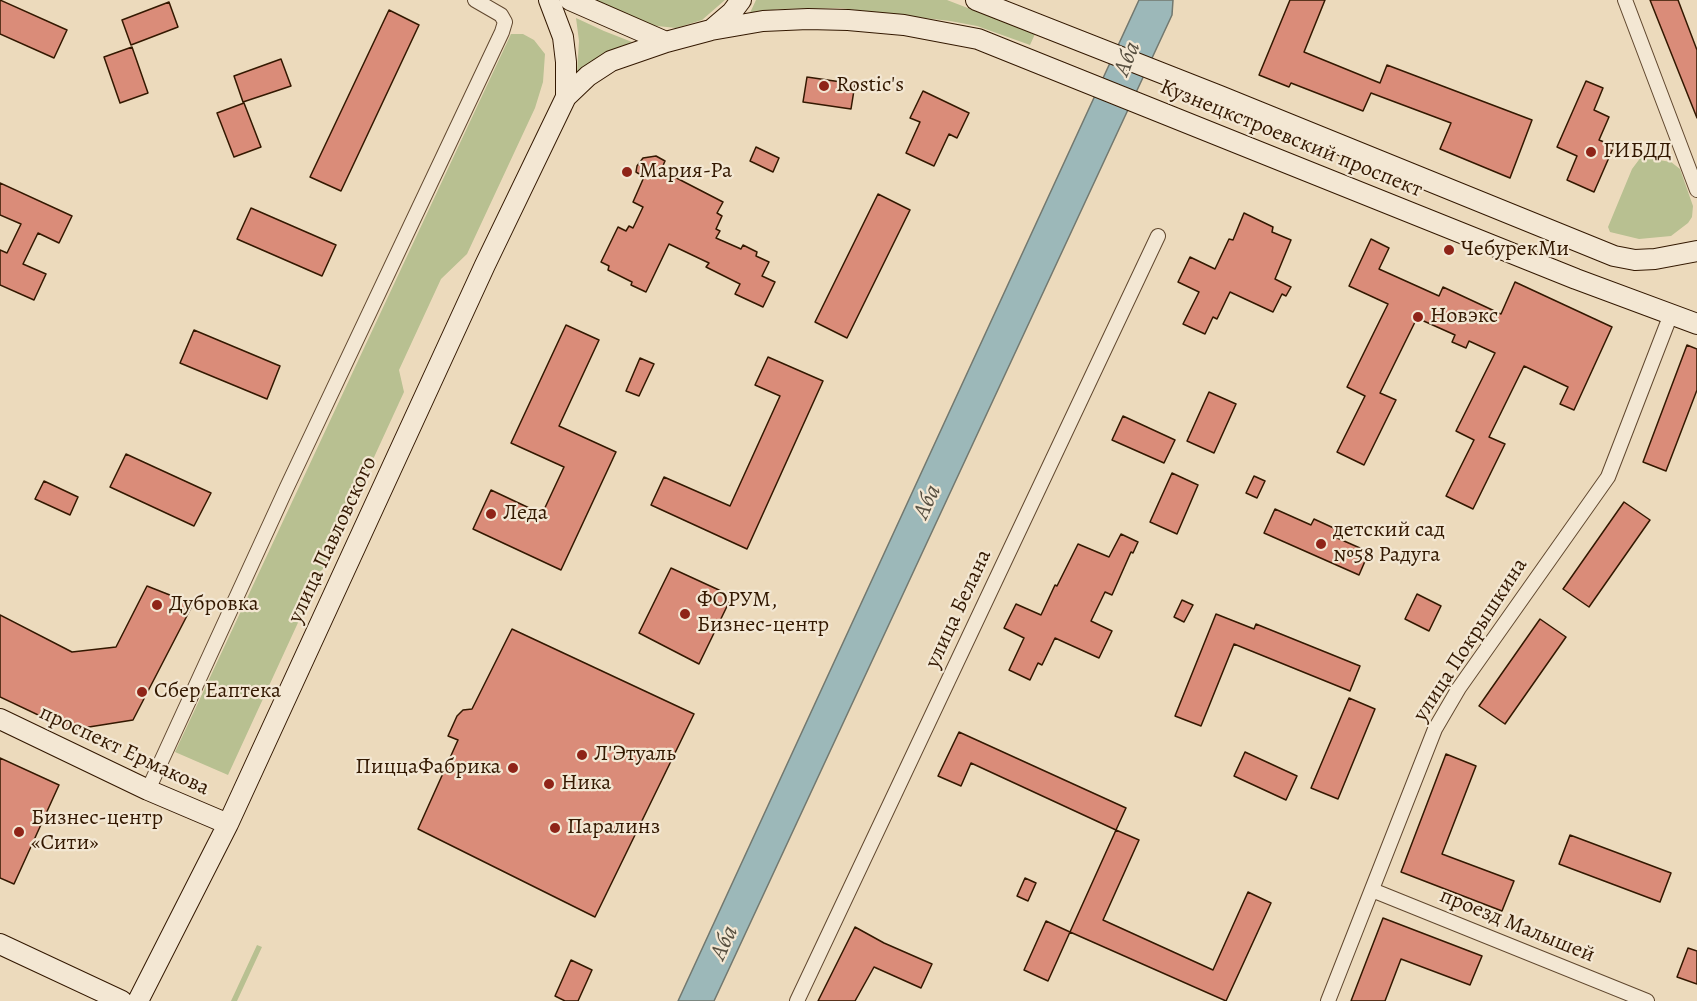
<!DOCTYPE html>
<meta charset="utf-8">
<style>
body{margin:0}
canvas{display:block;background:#ecdabc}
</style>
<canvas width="1697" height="1001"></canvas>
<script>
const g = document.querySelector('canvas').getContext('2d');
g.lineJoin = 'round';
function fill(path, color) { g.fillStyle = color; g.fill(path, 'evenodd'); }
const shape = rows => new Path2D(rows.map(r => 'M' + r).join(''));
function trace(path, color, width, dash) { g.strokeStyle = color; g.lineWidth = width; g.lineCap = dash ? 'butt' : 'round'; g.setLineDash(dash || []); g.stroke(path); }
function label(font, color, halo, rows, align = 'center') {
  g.font = font + ' Alegreya,serif'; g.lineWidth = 4.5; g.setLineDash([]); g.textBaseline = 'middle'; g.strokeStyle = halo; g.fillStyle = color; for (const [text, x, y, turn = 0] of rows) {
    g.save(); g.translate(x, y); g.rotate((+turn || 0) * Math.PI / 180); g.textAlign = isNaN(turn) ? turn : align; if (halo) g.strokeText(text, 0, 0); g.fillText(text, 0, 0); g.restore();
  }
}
fill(shape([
 [595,0,725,0,702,20,676,28,648,25],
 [756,0,947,0,1035,34,1030,45,977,26,950,21,840,8,778,9,749,15],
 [576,18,604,31,632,42,607,54,577,73,579,41],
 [511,34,523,34,534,40,545,54,543,82,535,108,467,254,441,279,399,370,404,392,228,775,175,752],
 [1641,157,1671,162,1680,169,1693,206,1692,217,1688,223,1671,236,1639,239,1610,232,1608,227,1632,169],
 [257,945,262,947,237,1001,231,1001]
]), '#b8c091');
const water = shape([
 [1139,0,1173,0,1172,15,714,1001,678,1001,1139,0]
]);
fill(water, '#9cb8b9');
trace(water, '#72786f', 1.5);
const building = shape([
 [0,0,67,30,54,58,0,34,0,0],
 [1290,0,1325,0,1304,52,1380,83,1387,65,1532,120,1510,178,1440,149,1451,123,1371,93,1363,111,1291,83,1289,87,1259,75,1290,0],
 [1650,0,1678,0,1697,50,1697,118,1650,0],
 [169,2,178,27,131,45,122,20,169,2],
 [389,10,419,25,341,191,310,177,389,10],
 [132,47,148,93,120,103,104,57,132,47],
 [281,59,291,86,243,102,234,76,281,59],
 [807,77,855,84,851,109,803,102,807,77],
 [1586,81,1603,88,1594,110,1609,117,1599,140,1614,146,1594,192,1567,180,1577,156,1557,147,1586,81],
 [923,91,969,113,957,138,949,134,934,166,906,153,920,122,910,118,923,91],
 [244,103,261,147,234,157,217,113,244,103],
 [756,147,779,158,773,172,750,161,756,147],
 [656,156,665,161,661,170,723,202,717,213,722,216,716,229,720,231,716,238,741,249,743,245,757,252,756,256,769,262,762,276,775,282,763,307,735,294,740,284,706,267,709,263,669,244,646,292,631,285,632,282,608,270,609,266,601,262,618,227,626,231,629,226,633,228,643,207,633,202,644,177,636,172,637,166,643,158,656,156],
 [0,183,72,216,59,243,38,233,23,264,46,274,34,300,0,285,0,250,7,253,21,224,0,215,0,183],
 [878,194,910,210,847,338,815,322,878,194],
 [251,208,336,245,322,276,237,239,251,208],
 [1244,213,1273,227,1272,232,1291,240,1275,279,1291,287,1286,296,1282,294,1273,312,1230,292,1217,319,1213,317,1205,334,1183,324,1199,292,1178,282,1190,257,1215,269,1229,239,1233,240,1244,213],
 [1371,239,1389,248,1379,269,1439,296,1443,287,1501,314,1515,282,1612,327,1574,410,1560,404,1568,387,1524,366,1489,437,1505,444,1473,509,1446,496,1474,440,1456,431,1495,353,1469,341,1466,348,1452,342,1455,335,1417,318,1380,393,1396,400,1364,465,1337,452,1365,396,1347,387,1388,304,1349,286,1371,239],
 [566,325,599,340,559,426,616,452,561,570,473,529,491,490,542,514,564,467,511,443,566,325],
 [194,330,280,366,267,399,180,363,194,330],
 [1687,345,1697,349,1697,390,1666,471,1643,462,1687,345],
 [768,357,823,381,747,549,651,505,664,477,730,506,780,396,755,385,768,357],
 [640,358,654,364,639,396,626,391,640,358],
 [1209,392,1236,404,1214,453,1187,441,1209,392],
 [1123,416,1175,440,1164,463,1112,440,1123,416],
 [126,454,211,493,194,526,110,487,126,454],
 [1172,473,1198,485,1177,534,1150,522,1172,473],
 [1254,476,1265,481,1257,498,1246,493,1254,476],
 [44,481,78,497,70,515,35,499,44,481],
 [1624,502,1650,520,1589,607,1563,589,1624,502],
 [1275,509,1311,525,1314,519,1338,530,1335,537,1369,552,1359,575,1264,533,1275,509],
 [1121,534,1138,542,1133,553,1131,552,1112,595,1105,592,1091,621,1112,631,1099,658,1055,638,1042,665,1038,663,1030,680,1009,670,1024,638,1004,628,1016,604,1041,615,1055,585,1057,586,1078,544,1109,557,1121,534],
 [671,568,732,596,699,664,639,633,671,568],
 [147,586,185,601,191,608,133,720,70,730,0,697,0,615,72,652,116,647,147,586],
 [1417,594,1441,606,1429,631,1405,619,1417,594],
 [1182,600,1193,605,1184,622,1174,617,1182,600],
 [1216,614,1254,629,1256,624,1360,666,1350,691,1234,644,1201,726,1175,716,1216,614],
 [1540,619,1566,637,1505,724,1479,706,1540,619],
 [512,629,694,714,595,917,418,829,458,740,448,736,457,716,463,710,472,709,512,629],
 [1349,698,1375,709,1338,799,1311,788,1349,698],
 [959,732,1126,808,1116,830,971,763,961,786,938,776,959,732],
 [1245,752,1297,776,1286,800,1234,776,1245,752],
 [1446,754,1476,766,1442,854,1514,881,1502,911,1401,872,1446,754],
 [0,758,59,785,14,884,0,878,0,758],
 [1116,830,1139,840,1103,920,1213,970,1248,892,1271,903,1226,1001,1070,932,1116,830],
 [1570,835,1671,873,1660,902,1559,864,1570,835],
 [1025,878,1036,883,1028,901,1017,896,1025,878],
 [1383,918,1482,956,1470,985,1401,959,1385,1001,1351,1001,1383,918],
 [1046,921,1070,932,1048,981,1024,970,1046,921],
 [855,927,884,943,932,964,921,988,874,967,855,1001,818,1001,855,927],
 [1688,948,1697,951,1697,984,1677,977,1688,948],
 [571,960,592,970,578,1001,565,1001,555,996,571,960]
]);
fill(building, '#da8c79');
trace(building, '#331800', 1.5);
const street = shape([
 [1625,0,1697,190],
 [148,790,287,487,502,32,505,22,501,15,475,0],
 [1372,890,1647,1001],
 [797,1001,1158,236],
 [1328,1001,1435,729,1459,688,1608,477,1671,314]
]);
const secondary = shape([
 [549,0,563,37,566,62,566,97],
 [570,0,666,42,711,30,763,21,808,19,848,20,904,25,978,39,1576,279,1697,324],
 [976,0,1220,96,1614,256,1635,260,1655,259,1697,251],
 [711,30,732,12,741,0],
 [0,719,148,790,228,824],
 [0,944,122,1001],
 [138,1001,228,824,485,265,566,97,588,76,611,61,666,42]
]);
trace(street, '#61482f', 16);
trace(secondary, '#331800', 22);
trace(street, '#f3e7d3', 14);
trace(secondary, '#f3e7d3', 20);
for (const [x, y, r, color] of [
 [824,86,6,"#8f2418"],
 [1591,152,6,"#8f2418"],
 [627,172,6,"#8f2418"],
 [1449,250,6,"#8f2418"],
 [1418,317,6,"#8f2418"],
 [491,514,6,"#8f2418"],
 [1321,544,6,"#8f2418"],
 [157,605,6,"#8f2418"],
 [685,614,6,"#8f2418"],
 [142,692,6,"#8f2418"],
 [582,755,6,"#8f2418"],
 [513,768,6,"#8f2418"],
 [549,784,6,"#8f2418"],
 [555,828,6,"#8f2418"],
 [19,832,6,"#8f2418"]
]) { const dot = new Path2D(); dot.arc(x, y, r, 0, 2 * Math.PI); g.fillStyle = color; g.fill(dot); trace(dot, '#f3e7d3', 2); }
label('22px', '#331800', '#f3e7d3', [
 ["Rostic's",836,86],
 ["ГИБДД",1603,152],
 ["Мария-Ра",639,172],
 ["ЧебурекМи",1461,250],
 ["Новэкс",1430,317],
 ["Леда",503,514],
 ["детский сад",1333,531],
 ["№58 Радуга",1333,556],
 ["ФОРУМ,",697,601],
 ["Бизнес-центр",697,626],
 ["Дубровка",169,605],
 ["Сбер Еаптека",154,692],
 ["Л'Этуаль",594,755],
 ["ПиццаФабрика",501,768,"right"],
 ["Ника",561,784],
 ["Бизнес-центр",31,819],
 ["«Сити»",31,844],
 ["Паралинз",567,828]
], 'left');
label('22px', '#331800', '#f3e7d3', [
 ["Кузнецкстроевский проспект",1291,139,22],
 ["улица Павловского",333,540,-65],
 ["улица Белана",959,609,-65],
 ["улица Покрышкина",1471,640,-57],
 ["проспект Ермакова",124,751,25],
 ["проезд Малышей",1517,926,22]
]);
label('italic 24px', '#585041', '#f3e7d3', [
 ["Аба",1128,59,-68],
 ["Аба",928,502,-65],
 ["Аба",725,943,-65]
]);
</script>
